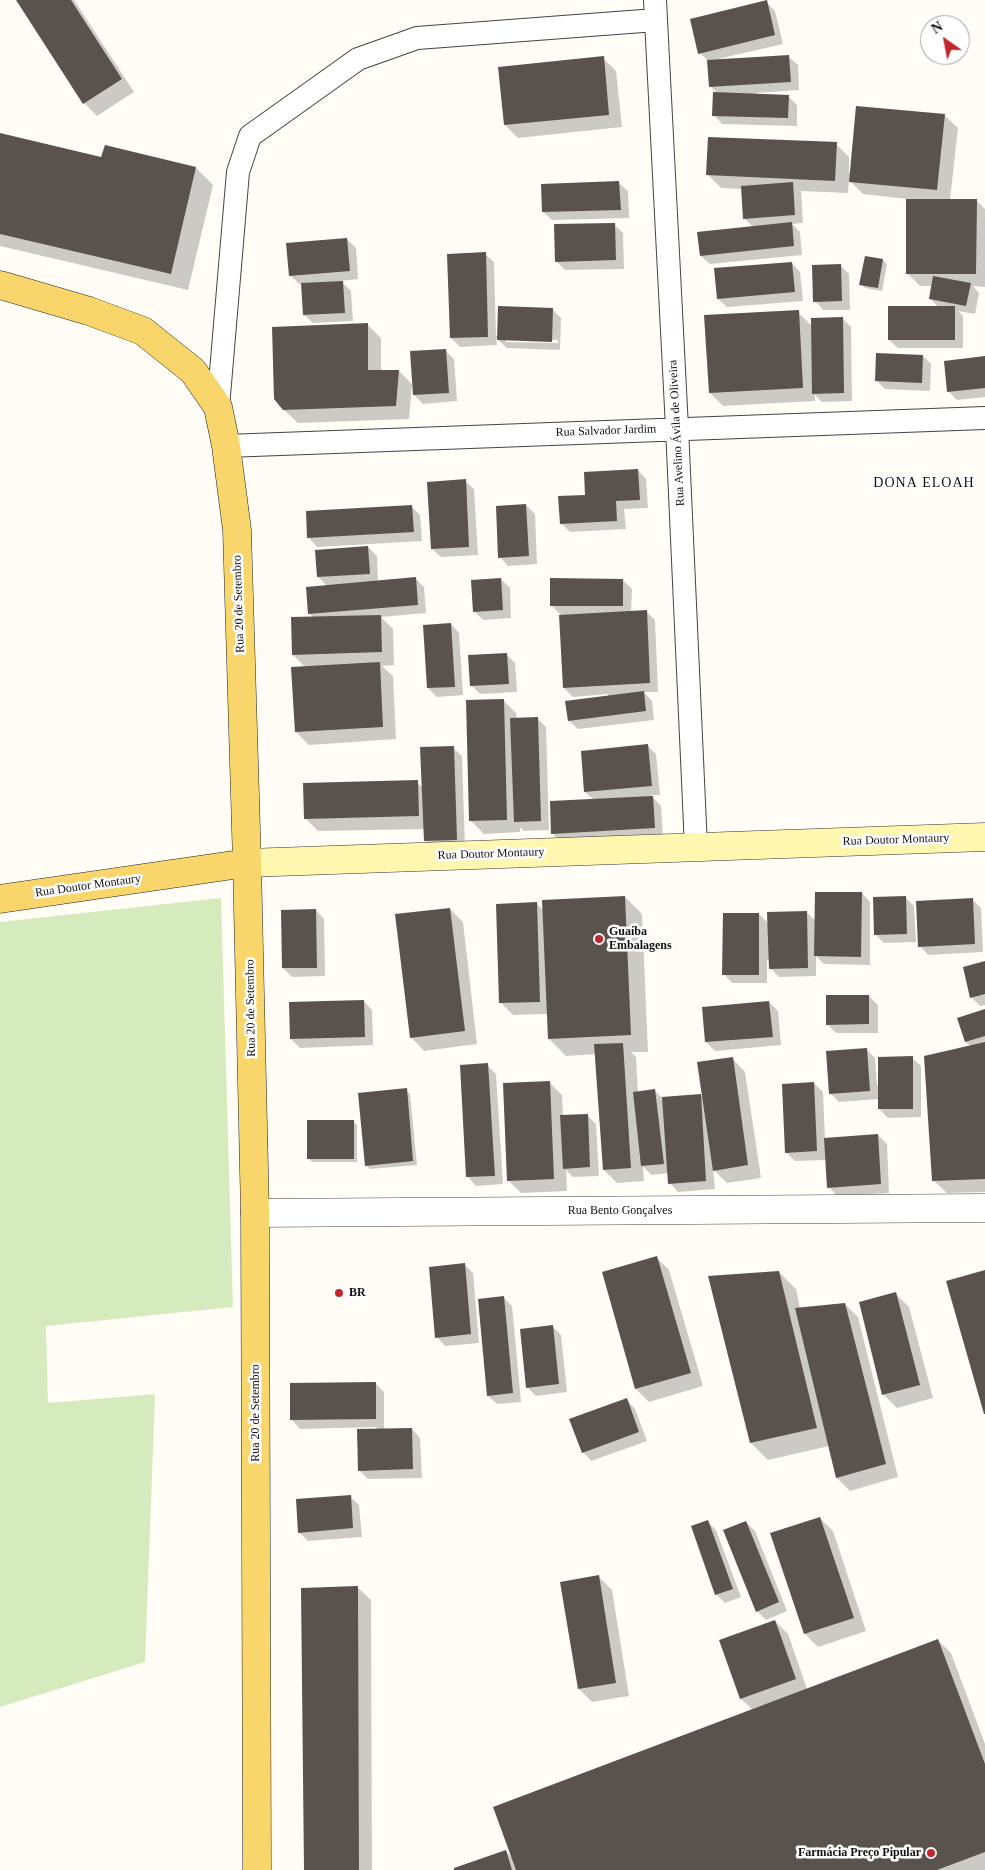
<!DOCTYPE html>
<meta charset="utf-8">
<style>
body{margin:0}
#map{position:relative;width:985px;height:1870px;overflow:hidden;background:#fffdf5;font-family:"Times New Roman",serif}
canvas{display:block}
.north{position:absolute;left:920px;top:15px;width:50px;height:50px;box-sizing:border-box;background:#fff;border:1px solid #a0a0a0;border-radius:50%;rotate:327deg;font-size:14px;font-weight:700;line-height:20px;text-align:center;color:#111}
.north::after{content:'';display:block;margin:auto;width:18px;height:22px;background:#c4262e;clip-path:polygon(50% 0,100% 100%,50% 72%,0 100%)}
</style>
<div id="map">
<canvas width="985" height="1870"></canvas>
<div class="north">N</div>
</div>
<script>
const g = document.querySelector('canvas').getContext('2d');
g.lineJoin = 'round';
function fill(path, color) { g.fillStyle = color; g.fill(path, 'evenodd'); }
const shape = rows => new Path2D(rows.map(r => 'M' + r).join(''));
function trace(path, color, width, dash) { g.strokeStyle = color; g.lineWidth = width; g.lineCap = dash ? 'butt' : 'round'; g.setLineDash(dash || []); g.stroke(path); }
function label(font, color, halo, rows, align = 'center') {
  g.font = font + ' "Times New Roman",serif'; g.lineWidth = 5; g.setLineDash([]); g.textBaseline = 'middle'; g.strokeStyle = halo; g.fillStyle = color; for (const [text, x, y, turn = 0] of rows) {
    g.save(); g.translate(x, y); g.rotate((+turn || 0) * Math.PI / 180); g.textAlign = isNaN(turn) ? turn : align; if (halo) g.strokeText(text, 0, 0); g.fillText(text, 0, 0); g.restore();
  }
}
fill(shape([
 [221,898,233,1307,46,1326,48,1403,155,1394,145,1662,0,1707,0,922]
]), '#d5ebbd');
fill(shape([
 [17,0,74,0,134,92,97,116,84,103],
 [766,2,775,11,783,44,718,59,789,57,798,65,799,90,756,93,756,95,788,96,797,105,797,126,722,124,714,115,718,94,710,86,709,62,700,53],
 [603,58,616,71,622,127,518,138,505,125],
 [944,115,958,128,950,200,976,200,985,209,985,287,973,286,979,293,975,314,958,311,963,316,963,348,898,348,889,340,938,307,930,298,932,286,920,286,907,273,907,199,863,194,849,180,848,193,801,191,803,223,792,224,800,232,802,255,710,264,701,256,753,227,744,218,742,189,721,188,708,175,836,144,849,157,849,173,851,173],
 [0,135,102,159,196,168,213,185,188,290,0,246],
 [619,183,628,191,629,218,552,220,543,212],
 [614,224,623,233,624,269,565,270,556,261],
 [347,239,356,248,358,279,341,281,351,291,353,321,313,323,304,315,303,284,299,284,290,275],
 [485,254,494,262,496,336,552,309,561,318,560,350,507,348,496,338,497,345,460,347,451,338],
 [506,339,558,340,558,343,506,342],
 [883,260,887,264,882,291,865,288,861,284],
 [792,263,800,272,803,301,727,307,718,299],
 [840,265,849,274,850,310,823,310,815,301],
 [798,312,812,326,842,318,851,327,852,401,822,402,815,395,815,401,723,406,710,393],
 [368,325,381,338,381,371,399,371,412,384,409,419,298,423,284,410],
 [445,350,454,359,457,401,423,404,414,395],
 [923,356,931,364,930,391,885,389,877,381],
 [985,358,985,397,957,400,948,391],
 [638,470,646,479,648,508,624,509,626,529,570,532,561,523,586,496],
 [465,481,474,489,478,555,441,557,432,549],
 [526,505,535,514,537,564,508,566,500,557],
 [411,506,420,515,422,541,317,547,309,538],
 [368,547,377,556,378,582,415,578,424,587,426,613,381,617,393,629,394,665,382,666,393,676,396,739,309,745,296,732,306,668,293,655,314,618,309,613,327,586,318,577],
 [501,579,510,588,511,618,483,620,474,611],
 [623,580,632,589,631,612,646,611,655,620,658,692,644,692,652,701,654,720,578,729,569,721,608,697,608,694,573,697,564,688,560,614,551,605],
 [451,624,459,633,463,695,437,697,428,688],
 [506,654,515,663,517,692,480,694,471,685],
 [503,700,516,713,517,719,537,718,546,727,549,830,524,831,520,827,520,832,484,834,470,820],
 [648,746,656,754,660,795,651,795,661,806,663,837,561,842,552,833,594,800,585,792],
 [453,748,462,756,465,848,434,849,425,840,425,829,318,831,305,818,417,782,423,788],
 [862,893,870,902,870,965,824,964,816,956,816,976,779,977,770,968,770,960,767,960,767,983,732,983,724,974,759,914,769,924,806,912,816,921],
 [625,897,642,914,648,1052,631,1052,636,1057,638,1093,655,1091,662,1098,700,1095,704,1098,732,1058,745,1072,761,1178,727,1183,713,1169,715,1189,678,1192,670,1183,669,1173,651,1175,643,1166,644,1181,617,1183,604,1170,596,1054,566,1056,549,1039,548,1014,513,1015,500,1002,537,904,544,911],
 [905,897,914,906,916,942,884,943,876,935],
 [972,899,981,908,983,952,928,955,920,946],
 [450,909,463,922,477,1044,424,1051,411,1037],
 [316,910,324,919,325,976,292,977,283,968],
 [985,963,985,1005,980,1006,971,997],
 [869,996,878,1005,878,1033,836,1033,827,1024],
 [364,1001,372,1010,373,1045,300,1048,291,1039],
 [769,1002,778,1011,781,1045,715,1051,706,1042],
 [985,1011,985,1192,947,1193,933,1180,971,1047,966,1042],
 [866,1049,875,1058,877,1086,912,1058,921,1066,921,1117,888,1118,879,1109,879,1099,839,1102,830,1093],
 [487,1065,496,1074,503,1184,476,1186,468,1177],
 [549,1082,562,1095,563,1116,587,1115,596,1124,599,1176,573,1177,566,1170,567,1191,521,1193,508,1180],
 [814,1083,823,1092,825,1139,878,1135,887,1144,889,1193,837,1196,829,1187,827,1160,795,1161,786,1152],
 [406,1090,410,1094,417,1165,370,1169,366,1165],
 [353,1121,357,1125,357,1162,312,1162,308,1158],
 [656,1257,669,1270,703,1386,649,1402,636,1389],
 [465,1265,473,1273,479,1343,445,1346,437,1337],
 [779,1272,796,1289,800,1309,845,1304,858,1317,898,1477,850,1491,837,1478,829,1446,768,1460,751,1443],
 [896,1294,909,1307,933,1398,897,1408,884,1395,860,1303],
 [504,1298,512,1306,521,1402,497,1404,488,1396],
 [553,1327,561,1335,567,1392,536,1396,527,1387],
 [375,1383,384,1392,384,1430,412,1429,420,1438,422,1478,368,1479,359,1470,377,1427,300,1429,292,1420],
 [627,1400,635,1409,647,1441,591,1461,583,1452],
 [350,1496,359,1505,362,1537,308,1541,299,1532],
 [820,1518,833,1531,866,1631,818,1647,805,1634],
 [708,1522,716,1530,741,1597,725,1603,716,1594],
 [746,1522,755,1531,787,1611,766,1620,757,1611],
 [599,1577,612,1590,629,1696,592,1702,579,1689],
 [357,1587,371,1600,372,1870,305,1870],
 [775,1621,788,1634,807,1689,938,1640,951,1653,985,1744,985,1870,456,1870,506,1851,513,1859,753,1710,741,1699,721,1640]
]), '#0003');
fill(shape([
 [16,0,71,0,122,79,83,104],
 [767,0,775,35,698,54,690,19],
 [789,55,791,82,709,87,707,60],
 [604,56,609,115,504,125,498,67],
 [713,92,789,95,788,118,712,116],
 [856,106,945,114,937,190,849,182],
 [0,133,101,157,105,145,196,167,171,274,0,234],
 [708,137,837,142,835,181,706,175],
 [619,181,621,210,542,212,541,184],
 [793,182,795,215,743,219,741,186],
 [906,199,977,199,976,274,906,274],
 [792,222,794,246,700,256,697,232],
 [615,223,616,260,555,262,554,224],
 [347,238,350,271,289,276,286,243],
 [486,252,488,337,450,338,447,254],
 [865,256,883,259,878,288,859,285],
 [792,262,795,292,717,299,714,268],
 [841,264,842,301,813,302,812,265],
 [933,276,971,283,966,306,929,299],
 [343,281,345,313,303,315,301,283],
 [498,306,553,308,552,342,497,340],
 [888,306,955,306,955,340,888,340],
 [799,310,803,388,709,393,704,315],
 [843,317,844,393,812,394,811,318],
 [368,323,368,370,399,370,396,406,283,410,274,399,272,327],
 [446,349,449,393,413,395,410,351],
 [876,353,923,355,922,383,875,381],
 [985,356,985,388,947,392,944,361],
 [638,469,640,500,616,501,617,521,560,524,558,496,585,495,584,472],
 [466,479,469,547,431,549,427,482],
 [526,504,529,556,498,558,496,506],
 [412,505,414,532,307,538,306,511],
 [368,546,370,574,317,577,315,550],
 [416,577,418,605,308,614,306,587],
 [501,578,503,610,473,612,471,580],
 [550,578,623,579,623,606,550,606],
 [647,610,650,683,563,688,559,615],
 [381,615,382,652,292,655,291,617],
 [451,623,455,687,427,688,423,625],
 [507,653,509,684,470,686,468,655],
 [380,662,383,727,295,732,291,667],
 [644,691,646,711,568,721,565,701],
 [504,699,507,820,469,821,466,700],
 [538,717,541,821,514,822,510,718],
 [648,744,652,786,584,792,581,751],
 [454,746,457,840,424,841,420,747],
 [418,780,419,816,304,819,303,783],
 [653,796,655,828,551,834,550,801],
 [815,892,862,892,861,957,814,956],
 [625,896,631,1035,548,1039,542,900],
 [906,896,907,934,874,935,873,897],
 [973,898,975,944,918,947,916,901],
 [537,902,540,1002,499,1003,496,904],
 [450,908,465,1031,410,1038,395,914],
 [316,909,317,968,282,968,281,910],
 [807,911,808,968,769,969,767,912],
 [723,913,759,913,759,975,722,975],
 [985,961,985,994,970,998,963,967],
 [826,995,869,995,869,1024,826,1025],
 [364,1000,365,1037,290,1039,289,1002],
 [769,1001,773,1037,705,1042,702,1007],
 [985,1009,985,1036,965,1042,957,1018],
 [985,1042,985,1179,932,1181,924,1056],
 [623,1043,631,1168,603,1170,594,1044],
 [867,1048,870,1091,829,1094,826,1051],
 [913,1056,913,1109,878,1109,878,1057],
 [733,1057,748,1165,713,1171,697,1062],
 [488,1063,495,1176,466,1177,460,1065],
 [550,1081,554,1179,507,1181,503,1083],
 [814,1082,817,1151,785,1153,782,1084],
 [407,1088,413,1161,365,1166,358,1093],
 [655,1089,664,1164,641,1166,633,1092],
 [701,1094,706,1181,668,1184,662,1097],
 [588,1114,590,1167,563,1169,560,1115],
 [307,1120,354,1120,354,1159,307,1159],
 [878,1134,881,1184,827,1188,824,1138],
 [657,1256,691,1373,635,1389,602,1272],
 [465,1263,471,1334,435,1338,429,1267],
 [985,1270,985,1414,984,1414,946,1281],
 [779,1271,817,1428,750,1443,708,1276],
 [896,1292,920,1385,882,1395,859,1302],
 [504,1296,513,1393,487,1396,478,1299],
 [845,1303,886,1464,836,1478,795,1308],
 [553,1325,559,1384,526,1388,520,1329],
 [376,1382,376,1419,290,1420,290,1383],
 [627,1398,639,1432,582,1453,569,1419],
 [412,1428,413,1469,358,1471,357,1429],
 [351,1495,353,1528,298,1533,296,1499],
 [820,1517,854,1618,804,1634,770,1533],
 [708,1520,733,1589,715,1595,691,1526],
 [746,1521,779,1602,756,1612,723,1530],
 [599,1575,616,1683,578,1689,560,1582],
 [358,1586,359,1870,304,1870,301,1588],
 [775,1620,796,1679,740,1699,719,1640],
 [938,1639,985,1764,985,1852,937,1870,516,1870,493,1807],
 [506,1850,512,1870,454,1870,454,1868]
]), '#5a524d');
const minor = shape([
 [656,20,677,428,696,847],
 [218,407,238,172,250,136,358,59,417,38,656,20,655,0],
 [226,446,985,418]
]);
const tertiary = shape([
 [255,1213,985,1208]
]);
const secondary = shape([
 [247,863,985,837]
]);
const primary = shape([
 [0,285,89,311,143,331,193,371,218,407,226,446,237,530,247,863,255,1213,257,1870],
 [0,899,247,863]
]);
trace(minor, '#444', 24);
trace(tertiary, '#444', 29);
trace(secondary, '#333', 29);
trace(primary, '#222', 29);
trace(minor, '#fff', 22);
trace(tertiary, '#fff', 28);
trace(secondary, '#fff6b0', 28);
trace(primary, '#f9d66b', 28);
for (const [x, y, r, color] of [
 [599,939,5,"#c4262e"],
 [339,1293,5,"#c4262e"],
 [931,1853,5,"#c4262e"]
]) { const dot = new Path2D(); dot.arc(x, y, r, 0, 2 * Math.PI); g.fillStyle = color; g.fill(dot); trace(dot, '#fff', 2); }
label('12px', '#111', '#fff', [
 ["Rua Salvador Jardim",606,431,-2],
 ["Rua Avelino Ávila de Oliveira",677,433,-93],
 ["Rua 20 de Setembro",239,604,-92],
 ["Rua Doutor Montaury",896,840,-2],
 ["Rua Doutor Montaury",491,854,-2],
 ["Rua Doutor Montaury",88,886,-8],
 ["Rua 20 de Setembro",251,1008,-91],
 ["Rua Bento Gonçalves",620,1211],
 ["Rua 20 de Setembro",256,1413,-90]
]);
label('bold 12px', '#111', '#fff', [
 ["Guaíba",609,932],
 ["Embalagens",609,946],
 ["BR",349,1293],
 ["Farmácia Preço Pipular",921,1853,"right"]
], 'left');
g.letterSpacing = '1px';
label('14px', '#111', '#fff', [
 ["DONA ELOAH",924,483]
]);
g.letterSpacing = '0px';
</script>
